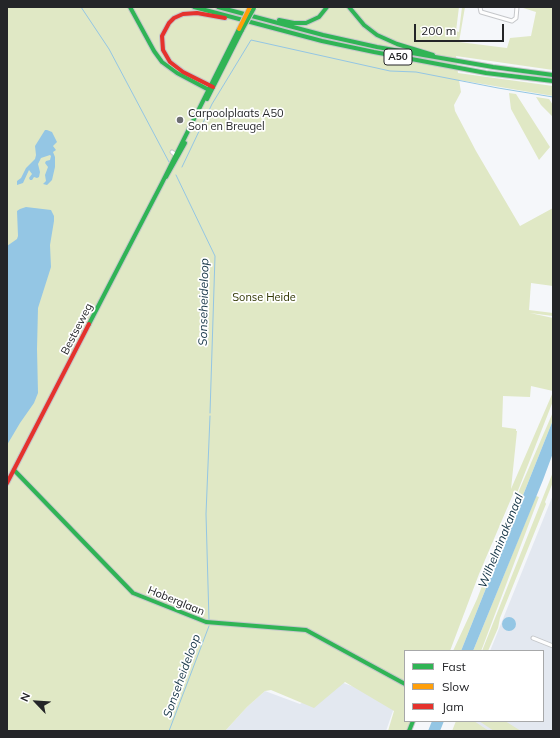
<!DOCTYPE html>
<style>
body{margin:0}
#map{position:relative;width:560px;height:738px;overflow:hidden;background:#f5f7fa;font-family:Mulish,sans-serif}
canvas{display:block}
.frame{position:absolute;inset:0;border:8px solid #242528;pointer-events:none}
.legend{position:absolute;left:404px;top:650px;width:140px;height:72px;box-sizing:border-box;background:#fff;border:1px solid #a7a8a9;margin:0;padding:5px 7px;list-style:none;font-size:12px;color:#242528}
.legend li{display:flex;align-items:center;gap:8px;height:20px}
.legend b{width:20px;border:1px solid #a7a8a9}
.north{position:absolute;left:16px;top:682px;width:40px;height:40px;-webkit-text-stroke:3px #fff;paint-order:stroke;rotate:295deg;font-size:11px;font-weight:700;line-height:16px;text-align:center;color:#242528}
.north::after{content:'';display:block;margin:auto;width:14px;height:18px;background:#242528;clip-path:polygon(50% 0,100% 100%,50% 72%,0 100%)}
.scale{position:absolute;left:414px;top:24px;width:90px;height:18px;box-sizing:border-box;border:2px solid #242528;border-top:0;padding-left:5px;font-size:12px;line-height:14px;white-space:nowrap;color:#242528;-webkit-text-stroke:3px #fff;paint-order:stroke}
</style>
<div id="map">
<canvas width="560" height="738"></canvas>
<div class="frame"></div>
<ul class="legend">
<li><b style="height:5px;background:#30b455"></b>Fast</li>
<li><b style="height:5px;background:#ff9f0a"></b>Slow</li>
<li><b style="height:5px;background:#e5322d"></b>Jam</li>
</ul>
<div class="north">N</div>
<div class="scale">200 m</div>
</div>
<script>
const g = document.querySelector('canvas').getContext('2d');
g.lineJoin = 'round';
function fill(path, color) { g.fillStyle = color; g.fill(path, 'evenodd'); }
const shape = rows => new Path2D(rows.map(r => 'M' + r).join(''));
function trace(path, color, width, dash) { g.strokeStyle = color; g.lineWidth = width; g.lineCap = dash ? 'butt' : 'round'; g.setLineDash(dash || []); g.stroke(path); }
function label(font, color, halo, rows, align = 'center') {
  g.font = font + ' Mulish,sans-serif'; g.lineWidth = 3.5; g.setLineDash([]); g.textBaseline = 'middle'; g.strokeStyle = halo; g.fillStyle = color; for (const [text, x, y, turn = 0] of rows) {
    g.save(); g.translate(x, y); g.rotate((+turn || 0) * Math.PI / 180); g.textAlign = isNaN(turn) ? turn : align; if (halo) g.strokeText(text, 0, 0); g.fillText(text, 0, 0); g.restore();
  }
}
fill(shape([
 [553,495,553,731,456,731,460,721,543,721,543,651,490,651],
 [338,681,396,702,386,731,226,730,247,707,265,691,300,704]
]), '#e3e8f0');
fill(shape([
 [7,7,459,7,456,31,459,32,462,7,465,7,459,42,507,48,510,38,531,36,536,12,520,7,553,7,553,70,456,56,458,73,553,86,553,96,459,80,461,92,454,105,455,111,476,151,520,226,553,208,553,286,531,283,529,310,553,313,553,316,530,313,553,318,553,391,531,386,530,397,503,396,502,427,516,429,516,431,517,431,511,489,553,392,553,401,517,493,514,492,479,574,450,651,405,651,405,721,411,721,407,731,388,731,394,711,345,682,314,708,271,690,265,691,247,707,226,730,228,731,7,731],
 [509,93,516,94,550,147,539,160,511,109],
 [536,97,549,99,553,105,553,117,541,105],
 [553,412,553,420,461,651,453,651,477,599,518,493],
 [553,472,553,482,545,502,546,504,500,618,498,628,488,651,482,651],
 [536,496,539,497,483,646,481,651,473,651],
 [456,721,474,721,489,731,452,731],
 [479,721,505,721,521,731,494,731]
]), '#e0e8c5');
fill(shape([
 [45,130,47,130,52,132,57,142,53,146,56,150,53,152,55,157,55,167,52,180,47,185,43,184,46,181,45,175,48,167,45,163,46,161,50,160,51,156,50,155,41,158,38,164,40,172,39,177,37,178,34,177,32,180,30,180,29,178,32,174,29,170,23,183,17,185,17,181,21,178,26,168,35,159,36,155,35,146],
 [26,207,51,210,54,216,54,221,50,245,51,267,38,308,37,349,38,393,34,403,20,423,7,445,7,420,8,416,7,412,7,246,17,239,18,236,17,211,20,209],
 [553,420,553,453,543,480,473,651,461,651],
 '502 624a7 7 0 1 1 14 0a7 7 0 1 1-14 0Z',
 [432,721,444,721,440,731,428,731]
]), '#94c6e4');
trace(shape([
 [81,7,109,49,169,162],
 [182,167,212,104,251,40,390,71,416,72,498,88,553,97],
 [176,175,215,256,210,413],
 [209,620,206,514,210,416],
 [169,731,209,626]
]), '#94c6e4', 1);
const street = shape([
 [480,7,481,12,512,21,516,18,517,7],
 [172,152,177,156],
 [533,638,553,646]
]);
const fast = shape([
 [130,7,154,51,162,62,177,73,211,91],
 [194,7,322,41,374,52,486,73,553,81],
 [218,7,323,35,377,47,493,67,553,75],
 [349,7,364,25,377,35,397,44,433,55],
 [279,20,294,23,306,23,319,17,327,7],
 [207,99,242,30],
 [166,177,185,143],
 [89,324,162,183,239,29],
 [14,470,133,593,206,622,306,630,405,684],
 [409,731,413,721]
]);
const jam = shape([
 [213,87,183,72,170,62,163,50,162,36,169,23,174,18,183,14,197,13,225,18],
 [7,483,89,324]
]);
trace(street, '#c5c7ca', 5);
trace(fast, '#c5c7ca', 6);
trace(jam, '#c5c7ca', 6);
trace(street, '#fefefe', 3);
trace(fast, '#30b455', 4);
trace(jam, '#e5322d', 4);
const fastBridge = shape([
 [242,30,254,8]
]);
const slowBridge = shape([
 [239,29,250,7]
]);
trace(fastBridge, '#c5c7ca', 6, []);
trace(slowBridge, '#c5c7ca', 6, []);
trace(fastBridge, '#30b455', 4);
trace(slowBridge, '#ff9f0a', 4);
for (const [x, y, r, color] of [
 [180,120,4,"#6d6e72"]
]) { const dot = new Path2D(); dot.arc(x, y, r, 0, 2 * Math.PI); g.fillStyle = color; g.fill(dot); trace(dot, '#fff', 1.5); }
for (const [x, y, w] of [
 [398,57,28]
]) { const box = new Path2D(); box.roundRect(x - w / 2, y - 8, w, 16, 3); g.fillStyle = '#fff'; g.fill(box); trace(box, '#242528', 1); }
label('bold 10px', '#242528', null, [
 ["A50",398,57]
]);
label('11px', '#242528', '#fff', [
 ["Carpoolplaats A50",188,114],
 ["Son en Breugel",188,127]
], 'left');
label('11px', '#2f3500', '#fff', [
 ["Sonse Heide",264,298]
]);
label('11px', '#242528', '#fff', [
 ["Bestseweg",77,329,-63],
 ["Hoberglaan",176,601,22]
]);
label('italic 12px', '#133345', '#fff', [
 ["Sonseheideloop",204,302,-89],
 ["Wilhelminakanaal",501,541,-68],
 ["Sonseheideloop",182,676,-70]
]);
</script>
